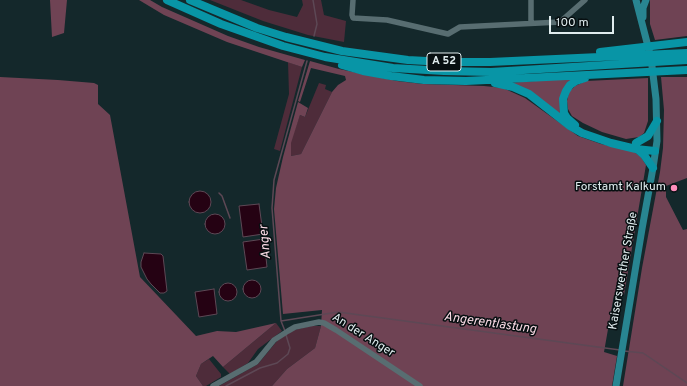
<!DOCTYPE html>
<meta charset="utf-8">
<style>
body{margin:0}
#map{position:relative;width:687px;height:386px;overflow:hidden;background:#14282b;font-family:Overpass,sans-serif}
canvas{display:block}
.scale{position:absolute;left:549px;top:16px;width:65px;height:18px;box-sizing:border-box;border:2px solid #e0ecee;border-top:0;padding-left:5px;font-size:12px;line-height:14px;white-space:nowrap;color:#e0ecee;-webkit-text-stroke:3px #070f11;paint-order:stroke}
</style>
<div id="map">
<canvas width="687" height="386"></canvas>
<div class="scale">100 m</div>
</div>
<script>
const g = document.querySelector('canvas').getContext('2d');
g.lineJoin = 'round';
function fill(path, color) { g.fillStyle = color; g.fill(path, 'evenodd'); }
const shape = rows => new Path2D(rows.map(r => 'M' + r).join(''));
function trace(path, color, width, dash) { g.strokeStyle = color; g.lineWidth = width; g.lineCap = dash ? 'butt' : 'round'; g.setLineDash(dash || []); g.stroke(path); }
function label(font, color, halo, rows, align = 'center') {
  g.font = font + ' Overpass,sans-serif'; g.lineWidth = 3; g.setLineDash([]); g.textBaseline = 'middle'; g.strokeStyle = halo; g.fillStyle = color; for (const [text, x, y, turn = 0] of rows) {
    g.save(); g.translate(x, y); g.rotate((+turn || 0) * Math.PI / 180); g.textAlign = isNaN(turn) ? turn : align; if (halo) g.strokeText(text, 0, 0); g.fillText(text, 0, 0); g.restore();
  }
}
fill(shape([
 [210,0,241,0,269,10,297,17,303,5,302,0,321,0,324,15,346,21,344,42,308,35,263,21],
 [288,62,302,67,280,151,274,149,289,94],
 [319,83,326,85,325,89,332,92,301,154,291,156,290,143,300,115,305,117],
 [276,323,282,331,258,349,248,363,230,374,223,367],
 [311,326,321,326,315,348,287,369,272,386,219,386,258,364,277,341,290,331],
 [209,359,221,374,221,377,206,386,203,386,196,376,201,364]
]), '#4e2c3a');
fill(shape([
 [50,0,67,0,64,33,52,37],
 [139,0,150,0,162,7,228,36,259,47,305,60,302,67,227,42,164,15],
 [650,0,687,0,687,36,655,40,650,24],
 [310,61,339,69,397,81,423,84,484,86,503,88,525,98,578,136,601,144,633,151,641,157,646,165,624,295,614,295,604,352,617,356,612,386,272,386,287,369,315,348,321,326,322,310,283,314,274,209,276,188,283,157,298,102,308,108,305,117,300,115,291,143,291,156,301,154,332,92,338,85,346,80,345,76,311,68,300,102,298,101],
 [0,77,58,80,94,83,98,85,98,104,110,115,140,277,196,336,217,331,236,332,276,323,223,367,213,356,201,364,196,376,203,386,0,386],
 [661,77,687,77,687,178,666,186,666,197,683,230,687,229,687,386,623,386,642,268,660,172,663,148,664,110],
 [577,78,567,86,565,118,507,83],
 [648,78,648,121,644,133,639,137,626,139,602,132,583,123,572,116,568,109,567,101,569,92,575,86,586,81]
]), '#6f4354');
const water = shape([
 '189 202a11 11 0 1 1 22 0a11 11 0 1 1-22 0Z',
 [259,204,263,234,243,237,239,206,259,204],
 '205 224a10 10 0 1 1 20 0a10 10 0 1 1-20 0Z',
 [264,239,267,267,247,270,243,242,264,239],
 [144,253,161,254,163,256,167,291,164,293,160,293,151,284,147,279,141,267,141,262,144,253],
 '243 289a9 9 0 1 1 18 0a9 9 0 1 1-18 0Z',
 '219 292a9 9 0 1 1 18 0a9 9 0 1 1-18 0Z',
 [214,289,217,314,199,317,195,292,214,289]
]);
fill(water, '#250213');
trace(water, '#5d4855', 1);
trace(shape([
 [313,0,317,24,314,36],
 [219,193,222,196,230,218],
 [281,321,338,312,620,350],
 [285,331,281,321,272,208,274,180,307,61],
 [624,351,643,353,687,383],
 [226,386,260,368,277,363,288,354,290,348,286,335]
]), '#5d4855', 1.5);
trace(shape([
 [353,0,352,15,353,18,387,20,448,34,460,27,560,22,585,0],
 [531,0,531,23],
 [213,386,256,362,274,340,288,331,295,327,319,322,324,323,336,330,420,386]
]), '#586d71', 5.5);
trace(shape([
 [643,17,643,8,646,0],
 [616,386,642,229,653,168,657,141,656,99,651,58,636,0]
]), '#288591', 7);
trace(shape([
 [167,0,221,24,283,46,325,57,393,68,444,71,491,72,687,60],
 [190,0,257,28,286,37,342,51,408,60,444,62,490,62,687,53],
 [600,52,687,42],
 [342,65,363,71,391,76,424,80,466,81,687,70],
 [495,83,513,87,529,94,570,126,582,133,611,143,636,149,655,151],
 [575,125,567,118,564,113,563,99,566,91,570,85,576,81,585,78],
 [636,143,648,136,657,121],
 [637,149,644,155,653,168]
]), '#0895a6', 8);
for (const [x, y, r, color] of [
 [674,188,4,"#fe8ebc"]
]) { const dot = new Path2D(); dot.arc(x, y, r, 0, 2 * Math.PI); g.fillStyle = color; g.fill(dot); trace(dot, '#070f11', 1.5); }
for (const [x, y, w] of [
 [444,62,34]
]) { const box = new Path2D(); box.roundRect(x - w / 2, y - 9, w, 18, 3); g.fillStyle = '#070f11'; g.fill(box); trace(box, '#e0ecee', 1); }
label('bold 11px', '#e0ecee', null, [
 ["A 52",444,62]
]);
label('12px', '#e0ecee', '#070f11', [
 ["Forstamt Kalkum",666,188]
], 'right');
label('12px', '#e0ecee', '#070f11', [
 ["Kaiserswerther Straße",624,271,-80],
 ["An der Anger",363,336,32]
]);
label('italic 13px', '#fadae5', '#070f11', [
 ["Anger",266,242,-95],
 ["Angerentlastung",490,324,8]
]);
</script>
